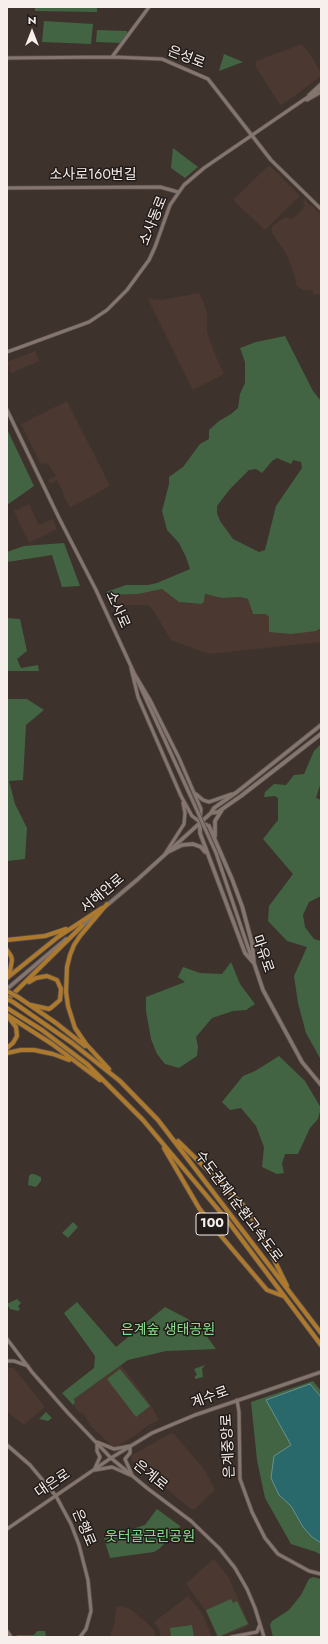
<!DOCTYPE html>
<meta charset="utf-8">
<style>
body{margin:0}
#map{position:relative;width:328px;height:1644px;overflow:hidden;background:#3e322c;font-family:Jost,sans-serif}
canvas{display:block}
.frame{position:absolute;inset:0;border:8px solid #f7efeb;pointer-events:none}
.north{position:absolute;left:12px;top:12px;width:40px;height:40px;-webkit-text-stroke:3px #211b19;paint-order:stroke;rotate:0deg;font-size:11px;font-weight:700;line-height:16px;text-align:center;color:#f7efeb}
.north::after{content:'';display:block;margin:auto;width:14px;height:18px;background:#f7efeb;clip-path:polygon(50% 0,100% 100%,50% 72%,0 100%)}
</style>
<div id="map">
<canvas width="328" height="1644"></canvas>
<div class="frame"></div>
<div class="north">N</div>
</div>
<script>
const g = document.querySelector('canvas').getContext('2d');
g.lineJoin = 'round';
function fill(path, color) { g.fillStyle = color; g.fill(path, 'evenodd'); }
const shape = rows => new Path2D(rows.map(r => 'M' + r).join(''));
function trace(path, color, width, dash) { g.strokeStyle = color; g.lineWidth = width; g.lineCap = dash ? 'butt' : 'round'; g.setLineDash(dash || []); g.stroke(path); }
function label(font, color, halo, rows, align = 'center') {
  g.font = font + ' Jost,"Noto Sans KR",sans-serif'; g.lineWidth = 3; g.setLineDash([]); g.textBaseline = 'middle'; g.strokeStyle = halo; g.fillStyle = color; for (const [text, x, y, turn = 0] of rows) {
    g.save(); g.translate(x, y); g.rotate((+turn || 0) * Math.PI / 180); g.textAlign = isNaN(turn) ? turn : align; if (halo) g.strokeText(text, 0, 0); g.fillText(text, 0, 0); g.restore();
  }
}
fill(shape([
 [302,44,312,57,321,73,321,76,286,102,280,105,256,67,256,61],
 [268,166,270,166,300,196,265,230,235,202,234,199],
 [304,198,309,205,313,206,321,215,321,292,319,294,313,294,313,290,303,290,297,286,292,268,285,252,272,233,271,229,274,225,285,217,293,219,305,206,303,202],
 [199,293,204,303,207,314,207,332,216,357,224,374,193,390,148,299,162,300],
 [35,351,39,361,11,373,7,362],
 [67,401,110,486,70,508,63,495,64,494,57,480,50,484,48,480,56,476,47,463,41,465,21,424],
 [29,504,39,525,53,519,57,529,29,543,14,511],
 [162,589,170,594,175,599,185,603,201,604,204,602,205,594,222,598,240,597,248,599,252,612,266,614,269,617,316,631,321,628,321,642,208,654,171,640,153,610,148,605,118,605,115,607,110,595,138,594],
 [121,1365,149,1402,159,1420,147,1426,140,1432,116,1447,112,1446,91,1426,83,1413,79,1412,73,1405,75,1404,74,1399],
 [8,1368,14,1368,45,1407,24,1425,7,1412],
 [171,1433,175,1435,204,1469,215,1490,195,1509,191,1509,131,1460,132,1455],
 [213,1559,215,1560,229,1578,249,1624,247,1627,222,1637,217,1637,205,1610,186,1584],
 [188,1596,202,1613,212,1637,161,1637,159,1629,154,1622],
 [122,1606,130,1609,147,1623,154,1630,156,1637,110,1637,114,1625,116,1609,117,1607]
]), '#4b3830');
fill(shape([
 [35,7,97,7,97,12,35,11],
 [44,21,93,24,91,44,42,42],
 [97,30,127,31,127,37,123,43,96,42],
 [224,54,243,62,219,71],
 [173,148,198,167,185,178,171,168],
 [285,336,313,391,321,401,321,628,316,631,291,634,269,632,269,617,266,614,253,614,248,599,240,597,222,598,205,594,204,602,201,604,179,602,162,589,138,594,110,595,106,594,106,592,126,585,148,585,157,583,190,569,186,557,179,543,167,530,162,511,169,484,169,477,183,467,200,444,209,439,209,430,219,421,231,414,238,408,240,394,245,383,245,362,240,348,256,342],
 [277,458,291,464,293,460,301,462,302,468,276,506,265,550,259,552,233,539,220,521,217,513,217,506,230,489,249,470,256,469,262,473,272,461],
 [7,429,34,486,7,505],
 [64,543,80,586,62,587,52,555,7,562,7,552,24,546],
 [7,618,20,619,27,651,17,659,21,668,38,665,39,671,7,671],
 [7,699,27,699,44,710,26,725,23,780,9,781,15,804,27,828,25,859,7,861],
 [321,744,321,782,316,798,321,800,321,896,309,902,303,915,305,927,314,939,321,941,321,1060,306,1033,298,1003,294,976,307,947,287,941,268,921,269,906,293,874,263,839,278,820,278,798,275,796,264,797,265,792,274,784,286,785,294,775,304,774,314,751],
 [231,962,240,984,255,1004,246,1010,233,1011,212,1018,196,1037,198,1047,197,1056,179,1068,165,1064,157,1054,151,1039,146,1011,146,997,185,982,178,977,183,967,200,973,222,974],
 [279,1056,305,1081,321,1108,318,1119,310,1128,298,1154,285,1154,282,1164,284,1173,277,1174,262,1167,264,1147,256,1126,241,1108,230,1110,222,1102,243,1076,255,1071],
 [31,1174,34,1174,41,1177,41,1181,36,1187,28,1185,29,1176],
 [73,1222,78,1227,68,1238,62,1233],
 [17,1299,21,1303,18,1306,20,1309,18,1311,10,1309,7,1304],
 [77,1302,116,1347,165,1307,188,1319,205,1334,216,1349,166,1351,128,1360,74,1399,75,1403,73,1405,62,1393,94,1368,95,1356,64,1313],
 [205,1365,202,1369,203,1377,195,1379,195,1376,197,1375,194,1369],
 [120,1369,150,1406,136,1417,107,1379],
 [313,1381,321,1391,321,1555,316,1552,291,1544,265,1498,257,1460,251,1402],
 [46,1412,52,1418,48,1421,39,1419],
 [157,1509,180,1526,180,1527,159,1549,154,1552,110,1558,104,1538,145,1525],
 [313,1577,321,1579,321,1637,273,1637,270,1625,272,1621,289,1610,301,1595,309,1579],
 [231,1599,233,1603,237,1601,248,1624,218,1637,206,1610],
 [192,1625,194,1637,171,1637,170,1628],
 [37,1631,45,1631,46,1636,60,1636,60,1637,18,1637,16,1635,34,1635]
]), '#426443');
const water = shape([
 [310,1384,321,1397,321,1543,312,1537,303,1527,291,1506,279,1495,271,1478,274,1456,291,1445,266,1400,310,1384]
]);
fill(water, '#29696b');
trace(water, '#679191', 1);
const tertiary = shape([
 [112,57,149,7],
 [7,58,112,57,162,59,208,79,271,160,321,209],
 [309,95,321,84],
 [307,100,321,92],
 [7,188,160,187,178,192],
 [7,352,89,322,107,310,127,290,149,260,155,247,170,205,184,185,204,168,321,88],
 [7,410,59,518,96,590,190,795],
 [131,668,150,700,179,758,201,809,200,822,192,816,181,796,138,697,131,668],
 [196,794,203,800,209,802,232,794],
 [216,853,252,959],
 [165,854,184,824,185,813,183,803],
 [7,1339,32,1372,68,1413,111,1458,147,1488,191,1521,219,1548,235,1568,247,1589,255,1608,264,1637],
 [7,1361,14,1361,28,1366],
 [237,1400,239,1412,240,1479,252,1512,265,1538,278,1554,309,1571,321,1574],
 [7,1445,30,1465,56,1496,71,1524,79,1545,88,1580,91,1611,86,1629,80,1637],
 [95,1468,100,1457,97,1451,97,1442,114,1449,130,1446,130,1453,125,1459,132,1475],
 [95,1470,112,1467,130,1475],
 [7,1529,111,1458,152,1433,195,1415,321,1372],
 [7,1631,11,1637],
 [231,1637,257,1632,260,1624]
]);
const secondary = shape([
 [211,813,218,812,241,796,321,734],
 [200,822,209,826,232,879,242,906,252,943,254,963,263,990,302,1062,321,1085],
 [200,822,200,833,245,953,253,962],
 [215,836,215,821,222,810],
 [170,851,182,845,193,844,201,847,205,852],
 [106,906,138,879,211,813,214,808,237,792,321,725],
 [80,928,98,912],
 [7,989,66,939]
]);
const motorway = shape([
 [107,904,80,936,74,945,70,955,67,967,66,992,68,1006,75,1028,86,1044,109,1069],
 [7,940,45,936,66,929],
 [7,950,11,956,12,960,10,971,7,976],
 [7,978,58,937,102,908],
 [29,982,36,978,47,976,57,980,61,989,60,1000,52,1007,49,1009,31,1005],
 [18,997,56,1023,85,1046],
 [7,1000,82,926],
 [13,1002,72,1043,120,1081,158,1120,321,1333],
 [7,1008,42,1030,87,1064,143,1120,227,1220,321,1345],
 [7,1015,52,1044,100,1080],
 [7,1048,13,1043,17,1036,16,1027,10,1019],
 [7,1053,21,1050,34,1050,53,1054,69,1060],
 [178,1141,245,1207,263,1237,287,1286],
 [164,1148,199,1208,216,1230,267,1290,283,1296]
]);
trace(tertiary, '#5c514d', 4.5);
trace(secondary, '#5c514d', 5);
trace(motorway, '#5c514d', 5.5);
trace(tertiary, '#84756f', 3);
trace(secondary, '#84756f', 3.5);
trace(motorway, '#ac792d', 4);
const tertiaryBridge = shape([
 [190,795,216,853]
]);
const motorwayBridge = shape([
 [7,991,18,997],
 [7,999,13,1002]
]);
trace(tertiaryBridge, '#5c514d', 4.5, []);
trace(motorwayBridge, '#5c514d', 5.5, []);
trace(tertiaryBridge, '#84756f', 3);
trace(motorwayBridge, '#ac792d', 4);
for (const [x, y, w] of [
 [212,1224,32]
]) { const box = new Path2D(); box.roundRect(x - w / 2, y - 11, w, 22, 3); g.fillStyle = '#211b19'; g.fill(box); trace(box, '#f7efeb', 1); }
label('bold 13px', '#f7efeb', null, [
 ["100",212,1224]
]);
label('14px', '#f7efeb', '#211b19', [
 ["은성로",186,58,21],
 ["소사로160번길",93,176],
 ["소사동로",154,221,-68],
 ["소사로",117,610,66],
 ["서해안로",103,894,-40],
 ["마유로",262,954,71],
 ["수도권제1순환고속도로",238,1207,53],
 ["계수로",210,1398,-20],
 ["은계중앙로",229,1446,-93],
 ["은계로",150,1476,39],
 ["대은로",53,1484,-34],
 ["은행로",83,1528,67]
]);
label('14px', '#88db8b', '#211b19', [
 ["은계숲 생태공원",168,1331],
 ["웃터골근린공원",150,1538]
]);
</script>
